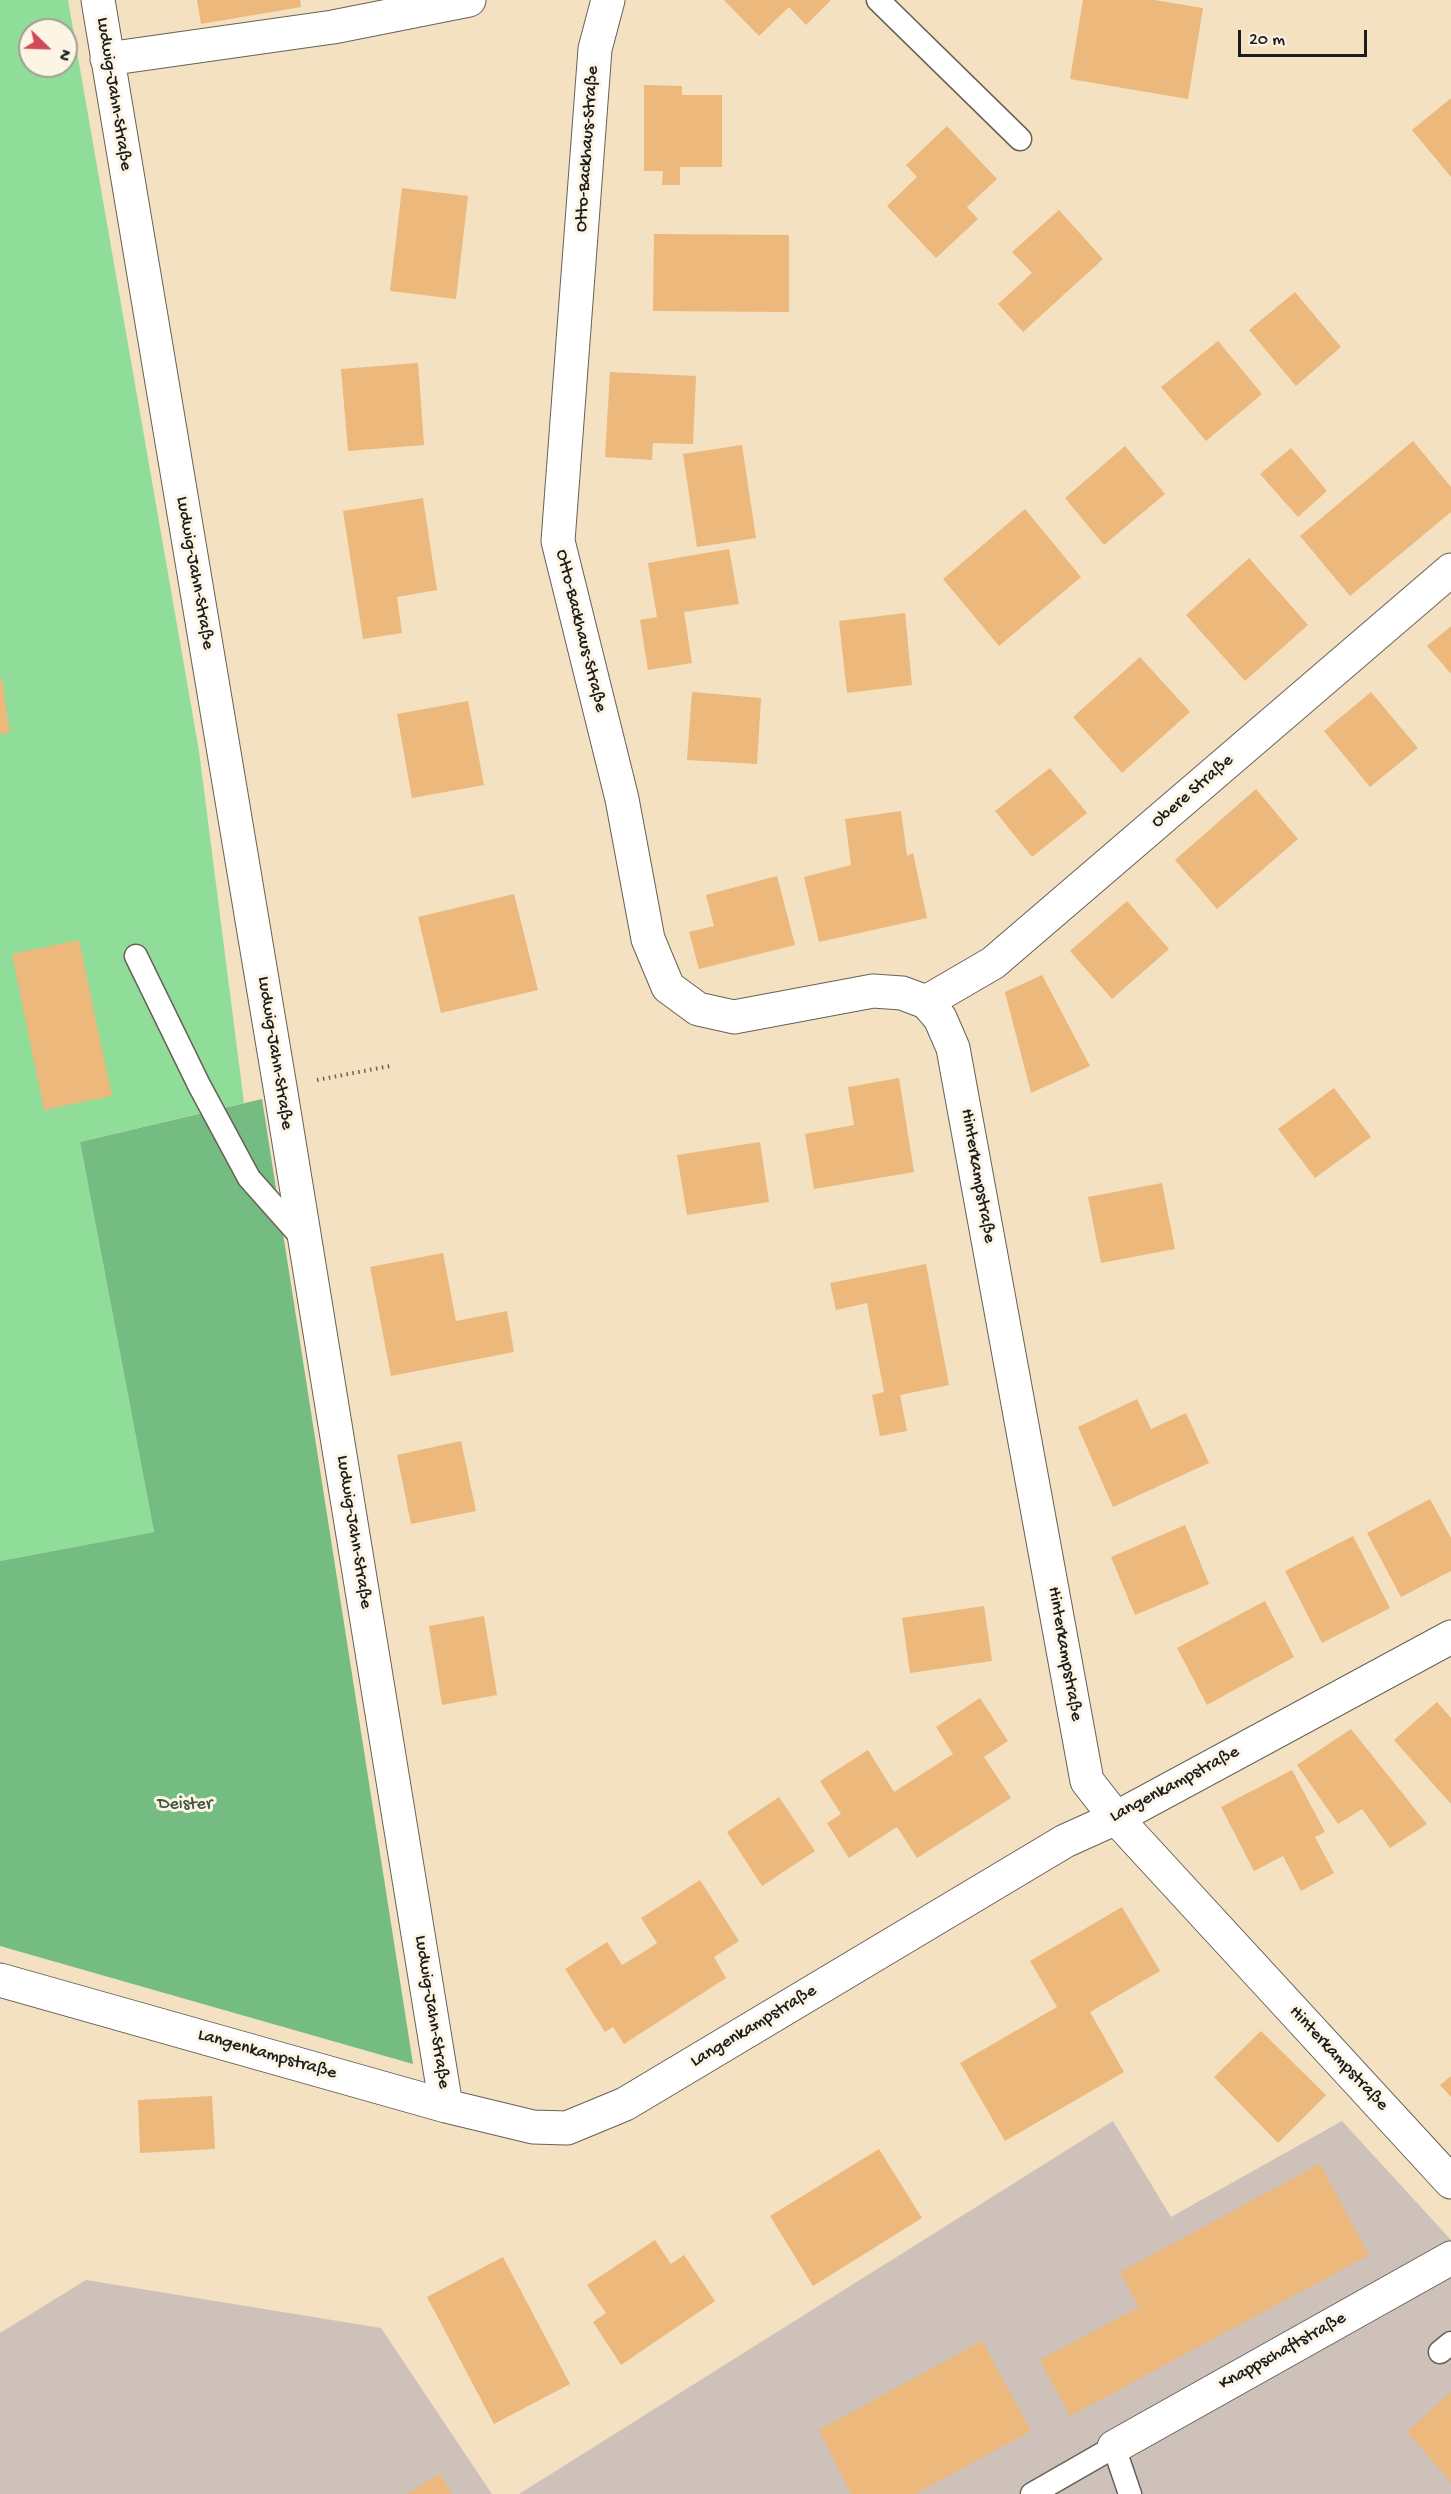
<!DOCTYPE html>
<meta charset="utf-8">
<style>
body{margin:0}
#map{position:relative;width:1451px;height:2494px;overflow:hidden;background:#f3e1c2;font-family:"Gochi Hand",sans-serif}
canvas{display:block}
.north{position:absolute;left:18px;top:18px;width:60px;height:60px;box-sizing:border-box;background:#fcf5e5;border:2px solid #a29e95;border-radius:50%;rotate:113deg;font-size:16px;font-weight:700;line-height:24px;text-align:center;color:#1c1c1c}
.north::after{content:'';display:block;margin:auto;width:21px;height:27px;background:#d1495b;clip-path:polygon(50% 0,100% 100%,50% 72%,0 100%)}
.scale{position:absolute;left:1238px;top:30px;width:129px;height:27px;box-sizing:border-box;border:3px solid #1c1c1c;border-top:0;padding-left:8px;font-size:18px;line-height:21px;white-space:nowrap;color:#1c1c1c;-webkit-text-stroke:4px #fcf5e5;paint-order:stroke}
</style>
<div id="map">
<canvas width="1451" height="2494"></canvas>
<div class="north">N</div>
<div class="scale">20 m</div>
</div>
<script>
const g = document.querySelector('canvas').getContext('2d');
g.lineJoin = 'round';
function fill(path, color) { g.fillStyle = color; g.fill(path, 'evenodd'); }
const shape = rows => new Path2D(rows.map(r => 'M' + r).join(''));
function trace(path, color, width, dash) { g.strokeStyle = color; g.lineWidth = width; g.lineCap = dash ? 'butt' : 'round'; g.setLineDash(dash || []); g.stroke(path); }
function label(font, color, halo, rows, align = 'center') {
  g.font = font + ' "Gochi Hand",sans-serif'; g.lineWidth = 6; g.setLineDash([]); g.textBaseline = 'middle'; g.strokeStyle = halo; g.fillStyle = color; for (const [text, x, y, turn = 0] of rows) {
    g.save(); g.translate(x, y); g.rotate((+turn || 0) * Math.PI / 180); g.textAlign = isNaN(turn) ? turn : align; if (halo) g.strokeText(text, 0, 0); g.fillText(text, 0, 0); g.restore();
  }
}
fill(shape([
 [1113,2121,1171,2217,1342,2121,1451,2240,1451,2494,519,2494],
 [86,2280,381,2328,492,2494,0,2494,0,2333]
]), '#cec1ba');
fill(shape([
 [0,0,68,0,199,751,244,1103,80,1142,154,1532,0,1561],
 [30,30,66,30,66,66,30,66]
]), '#90dd9a');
fill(shape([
 [262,1099,413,2064,0,1946,0,1561,154,1532,80,1142]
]), '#74bc82');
fill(shape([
 [197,0,300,0,301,7,201,24],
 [724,0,831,0,806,25,789,7,759,36],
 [1083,0,1154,0,1203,8,1188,99,1070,79],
 [644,85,682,86,682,95,722,95,722,167,680,167,680,185,662,185,663,171,644,171],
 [1451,98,1451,177,1412,130],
 [947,126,997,179,967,207,978,219,936,258,887,206,917,177,906,165],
 [402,188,468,196,456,299,390,291],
 [1059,210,1103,259,1023,332,998,304,1032,273,1012,252],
 [654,234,789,235,789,312,653,311],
 [1295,292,1341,347,1296,386,1249,330],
 [1218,341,1262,394,1206,441,1161,387],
 [418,363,424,445,348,451,341,369],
 [610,372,696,376,693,444,653,443,652,460,605,457],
 [1413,441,1451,487,1451,512,1350,596,1300,536],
 [742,445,756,538,697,547,683,454],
 [1125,446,1165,494,1104,545,1065,498],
 [1291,448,1327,491,1298,517,1260,474],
 [423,498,437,590,397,597,402,633,363,639,343,511],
 [1025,509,1081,577,999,646,943,579],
 [729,549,739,604,684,612,692,663,648,670,640,620,657,617,648,563],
 [1249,558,1308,625,1245,681,1186,615],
 [905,613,912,685,847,693,839,621],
 [1451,626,1451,674,1427,646],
 [1140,657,1190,712,1122,773,1073,717],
 [0,679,2,679,10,733,0,734],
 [692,692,761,698,757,764,687,760],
 [1371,692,1418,748,1370,787,1324,731],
 [468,701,484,785,412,798,397,714],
 [1050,768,1087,813,1032,857,995,811],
 [1256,789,1298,839,1217,909,1175,860],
 [901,811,907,856,913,853,927,918,819,942,804,877,851,865,845,819],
 [777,876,795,945,699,969,689,932,714,926,706,895],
 [514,894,538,990,441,1013,418,917],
 [1127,901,1169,949,1112,999,1070,951],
 [79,940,112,1096,44,1110,12,954],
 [1042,975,1090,1066,1031,1093,1005,992],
 [899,1078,914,1172,814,1189,805,1134,854,1125,848,1087],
 [1334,1088,1371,1137,1315,1178,1278,1129],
 [760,1142,769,1202,687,1215,677,1155],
 [1162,1183,1175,1249,1101,1263,1088,1197],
 [443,1253,456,1321,507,1311,514,1352,391,1376,370,1267],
 [926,1264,949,1385,900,1395,907,1431,880,1436,872,1395,884,1392,867,1303,836,1310,830,1283],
 [1137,1399,1151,1429,1186,1413,1209,1463,1113,1507,1078,1427],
 [461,1441,476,1511,411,1524,397,1455],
 [1430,1499,1451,1538,1451,1571,1401,1597,1367,1533],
 [1185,1525,1209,1584,1135,1615,1111,1557],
 [1353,1536,1390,1608,1322,1643,1285,1571],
 [1265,1601,1294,1657,1207,1705,1177,1648],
 [984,1606,992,1661,910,1673,902,1618],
 [484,1616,497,1695,442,1705,429,1626],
 [980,1698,1008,1741,984,1757,1011,1798,917,1858,897,1827,849,1858,827,1823,841,1814,820,1781,868,1750,894,1792,953,1754,936,1727],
 [1437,1702,1451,1718,1451,1804,1394,1740],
 [1351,1729,1427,1824,1390,1848,1362,1809,1338,1824,1297,1765],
 [1292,1770,1325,1832,1315,1837,1334,1873,1301,1891,1283,1856,1254,1871,1221,1807],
 [779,1797,815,1851,762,1886,727,1832],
 [700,1880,739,1941,714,1957,726,1978,624,2044,613,2027,605,2032,565,1969,607,1942,622,1965,645,1951,657,1943,641,1918],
 [1122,1907,1160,1971,1090,2012,1124,2072,1005,2141,960,2063,1057,2007,1030,1961],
 [1261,2031,1326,2095,1278,2143,1214,2077],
 [1451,2076,1451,2097,1440,2085],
 [212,2096,215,2149,140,2153,138,2100],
 [879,2149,922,2218,813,2286,770,2216],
 [1320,2164,1369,2255,1070,2416,1040,2360,1139,2307,1120,2272],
 [655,2240,671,2264,684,2255,715,2301,621,2365,593,2322,606,2313,587,2285],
 [503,2257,570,2384,494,2424,427,2297],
 [982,2341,1031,2431,915,2494,851,2494,819,2430],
 [1451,2392,1451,2482,1407,2432],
 [440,2474,452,2494,407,2494]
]), '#ecb87c');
const lane = shape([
 [878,0,1020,139],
 [136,956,199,1085,249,1178,304,1240],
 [1440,2352,1451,2343],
 [1032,2494,1114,2447,1130,2494]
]);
const street = shape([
 [98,0,280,1087,446,2106],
 [608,0,595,49,558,541,622,799,648,939,668,987,698,1009,734,1017,873,991,902,993,926,1002,940,1018,953,1048,1087,1781,1116,1818,1451,2182],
 [107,59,333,27,469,0],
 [926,1002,993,963,1451,570],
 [0,1980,446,2106,533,2127,567,2128,625,2104,1065,1841,1116,1818,1451,1637],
 [1114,2447,1451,2258]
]);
trace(lane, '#676156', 25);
trace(street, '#676156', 35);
trace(shape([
 [317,1080,390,1066]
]), '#676156', 4, [1.5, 4.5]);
trace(lane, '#fff', 22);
trace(street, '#fff', 33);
label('18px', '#1c1c1c', '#fcf5e5', [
 ["Ludwig-Jahn-Straße",113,94,81],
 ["Otto-Backhaus-Straße",588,149,-86],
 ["Ludwig-Jahn-Straße",194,573,80],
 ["Otto-Backhaus-Straße",580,631,76],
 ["Obere Straße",1193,792,-41],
 ["Ludwig-Jahn-Straße",274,1053,81],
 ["Hinterkampstraße",977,1176,80],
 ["Ludwig-Jahn-Straße",353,1532,81],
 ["Hinterkampstraße",1064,1654,80],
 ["Langenkampstraße",1175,1785,-28],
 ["Ludwig-Jahn-Straße",431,2012,81],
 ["Langenkampstraße",754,2027,-31],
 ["Langenkampstraße",267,2055,16],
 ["Hinterkampstraße",1338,2059,47],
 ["Knappschaftstraße",1283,2352,-29]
]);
label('18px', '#3f5642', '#fcf5e5', [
 ["Deister",185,1805]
]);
</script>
